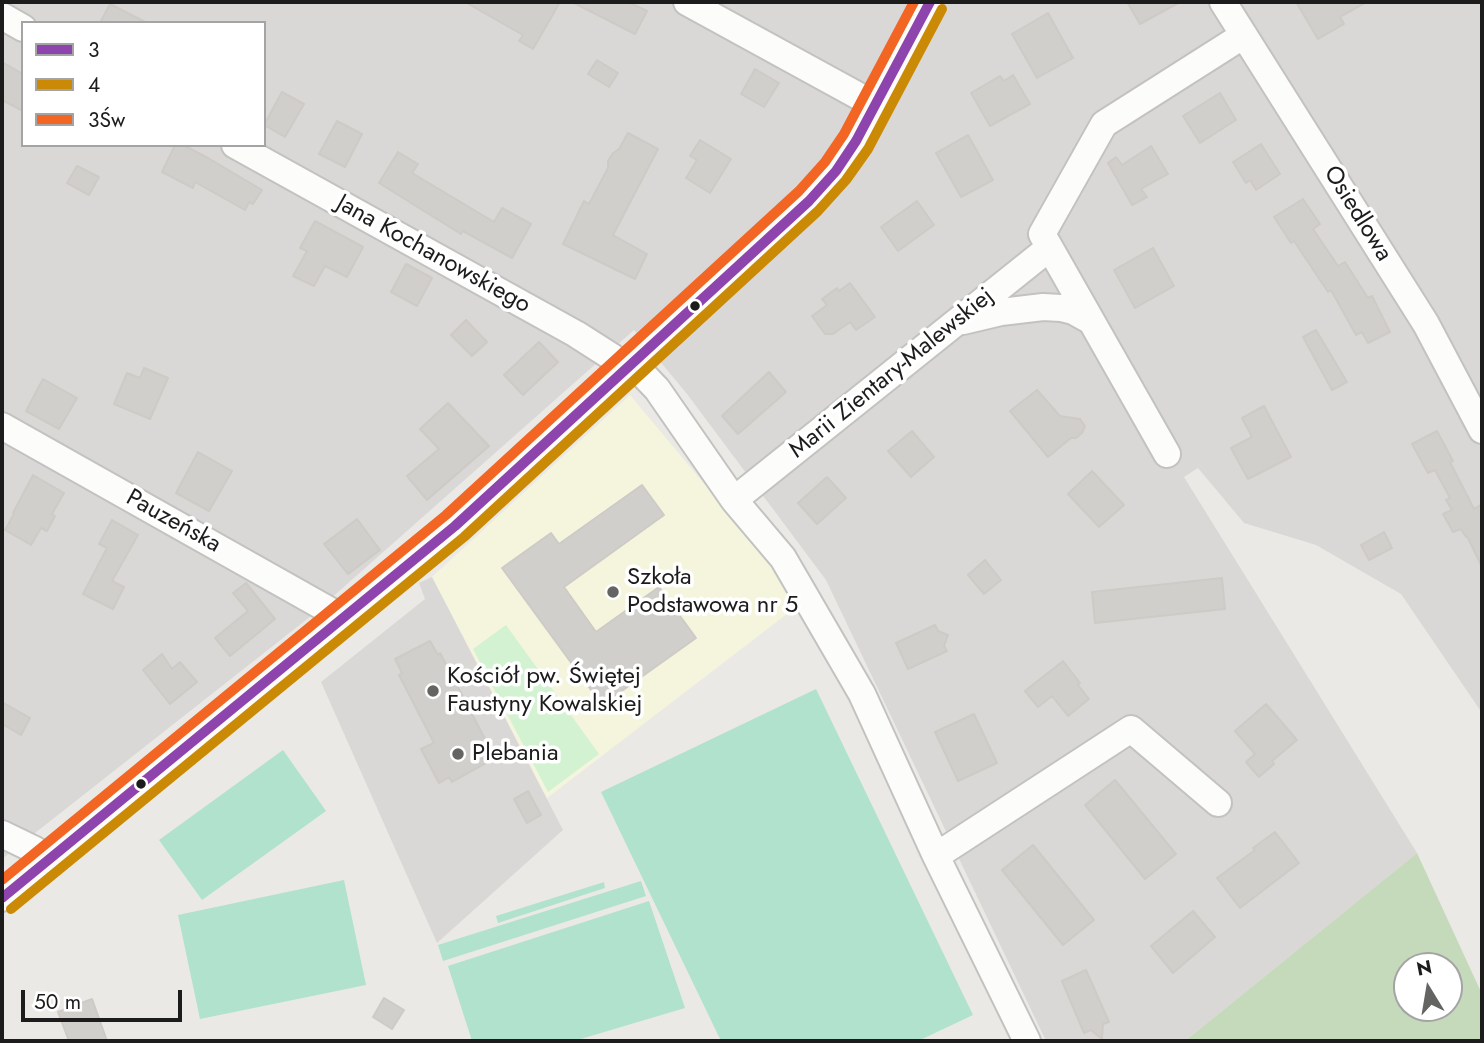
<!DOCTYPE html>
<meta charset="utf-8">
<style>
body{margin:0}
#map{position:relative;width:1484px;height:1043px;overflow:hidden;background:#ebe9e5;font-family:Jost,sans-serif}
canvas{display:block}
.frame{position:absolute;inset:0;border:4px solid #1c1c1c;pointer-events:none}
.legend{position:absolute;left:21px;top:21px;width:245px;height:126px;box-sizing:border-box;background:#fff;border:2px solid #a4a4a4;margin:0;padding:9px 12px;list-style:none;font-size:21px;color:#1c1c1c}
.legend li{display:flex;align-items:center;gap:14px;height:35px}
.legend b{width:35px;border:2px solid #a4a4a4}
.north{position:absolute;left:1393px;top:952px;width:70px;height:70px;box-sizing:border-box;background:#fff;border:2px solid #a4a4a4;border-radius:50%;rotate:349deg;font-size:19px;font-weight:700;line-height:28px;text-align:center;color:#1c1c1c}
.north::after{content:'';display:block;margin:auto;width:24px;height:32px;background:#646462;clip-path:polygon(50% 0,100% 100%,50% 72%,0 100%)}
.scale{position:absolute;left:21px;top:990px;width:161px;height:32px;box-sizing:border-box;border:4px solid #1c1c1c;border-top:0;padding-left:9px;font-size:21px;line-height:24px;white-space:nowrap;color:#1c1c1c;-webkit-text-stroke:5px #fff;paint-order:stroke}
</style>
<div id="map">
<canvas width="1484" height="1043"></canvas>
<div class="frame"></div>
<ul class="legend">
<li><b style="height:9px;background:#8e44ad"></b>3</li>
<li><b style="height:9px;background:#cb8a06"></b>4</li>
<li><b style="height:9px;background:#f26522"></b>3Św</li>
</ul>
<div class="north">N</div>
<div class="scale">50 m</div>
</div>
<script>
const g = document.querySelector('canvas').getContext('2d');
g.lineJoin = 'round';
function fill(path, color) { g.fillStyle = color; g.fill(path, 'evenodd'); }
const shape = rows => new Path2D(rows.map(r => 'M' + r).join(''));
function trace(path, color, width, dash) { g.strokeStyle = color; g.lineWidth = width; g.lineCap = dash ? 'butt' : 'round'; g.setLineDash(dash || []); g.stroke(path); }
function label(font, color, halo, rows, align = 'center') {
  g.font = font + ' Jost,sans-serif'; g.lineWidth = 7; g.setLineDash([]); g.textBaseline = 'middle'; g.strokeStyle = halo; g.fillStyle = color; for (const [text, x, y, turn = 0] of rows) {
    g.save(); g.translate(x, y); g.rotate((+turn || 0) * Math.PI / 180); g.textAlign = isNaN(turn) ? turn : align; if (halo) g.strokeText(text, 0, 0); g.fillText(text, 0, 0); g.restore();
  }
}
fill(shape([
 [2,2,1482,2,1482,713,1401,594,1316,545,1244,523,1198,468,1184,477,1417,853,1185,1041,1046,1041,826,580,687,394,634,330,311,616,2,859],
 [23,23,264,23,264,145,23,145]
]), '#dad8d6');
fill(shape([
 [630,395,772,565,796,607,547,798,432,577]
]), '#f5f5de');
fill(shape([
 [564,256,630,289,612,325,546,292],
 [432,577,563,830,437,943,321,682,425,599,419,583]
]), '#d9d8d6');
fill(shape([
 [1417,853,1482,994,1482,1041,1185,1041],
 [1407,966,1449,966,1449,1008,1407,1008]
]), '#c4daba');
fill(shape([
 [506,625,599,754,548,792,473,649]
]), '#d2f2d2');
fill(shape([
 [816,689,973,1015,918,1041,721,1041,601,792],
 [283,750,326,811,202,900,159,840],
 [344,880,366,985,200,1019,178,915],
 [641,881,646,896,443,961,438,945],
 [604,882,605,888,498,923,496,916],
 [649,901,685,1008,574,1041,472,1041,448,966]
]), '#b0e2cd');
const building = shape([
 [465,2,560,2,533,49,519,41,523,35,465,2],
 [572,2,628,2,647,11,635,34,572,2],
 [1127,2,1180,2,1140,24,1127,2],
 [1296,2,1367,2,1340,17,1344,24,1318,39,1296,2],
 [110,4,147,23,100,23,110,4],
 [1048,13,1073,58,1037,78,1012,34,1048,13],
 [597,60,618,73,609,87,588,74,597,60],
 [2,62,23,74,23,111,2,100,2,62],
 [755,69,779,83,764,107,741,94,755,69],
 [1013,75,1030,104,990,126,971,93,1000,76,1004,81,1013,75],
 [282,92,304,104,285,137,264,125,282,92],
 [1220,93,1236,120,1200,143,1183,116,1220,93],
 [337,121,362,134,345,167,319,154,337,121],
 [628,133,658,149,613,235,647,254,635,279,563,244,584,201,589,204,608,168,608,161,613,153,619,149,628,133],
 [968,135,993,180,961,197,936,153,968,135],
 [700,140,731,159,710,193,686,178,697,160,690,156,700,140],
 [1261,144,1280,174,1256,190,1250,180,1246,183,1233,162,1261,144],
 [175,145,183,145,208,158,262,190,253,204,249,202,245,210,195,182,193,188,162,172,175,145],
 [1151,146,1168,174,1141,189,1147,197,1132,205,1108,163,1116,157,1122,165,1151,146],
 [398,152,418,164,412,173,494,222,502,208,531,224,512,258,463,231,461,234,379,183,398,152],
 [77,166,99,177,89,195,67,183,77,166],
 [1303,199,1320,224,1313,229,1338,266,1345,262,1368,298,1372,296,1390,332,1368,343,1362,332,1356,335,1331,290,1328,292,1294,241,1291,243,1274,217,1303,199],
 [917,201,934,225,898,251,881,227,917,201],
 [315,221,363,247,347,277,325,266,314,286,293,276,307,251,300,248,315,221],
 [1153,248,1174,286,1135,308,1114,270,1153,248],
 [406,264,432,278,417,306,391,292,406,264],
 [850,283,875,317,856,330,850,322,833,334,825,334,812,316,827,305,822,299,837,288,839,291,850,283],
 [466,320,487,342,472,356,451,335,466,320],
 [1316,330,1347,382,1332,390,1303,337,1316,330],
 [539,342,558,362,523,395,504,375,539,342],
 [144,368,168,378,150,419,114,404,127,373,140,378,144,368],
 [769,372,786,392,738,434,722,416,769,372],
 [43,379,77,398,59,429,26,411,43,379],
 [1037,390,1060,416,1080,419,1085,426,1082,433,1076,438,1071,438,1048,457,1010,411,1037,390],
 [448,403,489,446,427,500,407,476,439,449,420,429,448,403],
 [1264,406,1291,457,1248,479,1231,448,1252,437,1242,418,1264,406],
 [912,431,934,457,911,477,888,451,912,431],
 [1437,431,1453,461,1450,462,1474,509,1482,504,1482,567,1467,536,1466,537,1461,529,1453,532,1443,514,1452,510,1446,500,1450,498,1435,470,1428,473,1412,444,1437,431],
 [198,452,232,471,209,511,176,493,198,452],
 [1092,471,1124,505,1099,527,1068,494,1092,471],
 [33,475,64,493,52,514,55,516,47,531,41,528,31,545,5,530,14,514,13,513,33,475],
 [827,477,846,498,817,524,798,503,827,477],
 [642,485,664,515,564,587,596,632,659,587,696,638,602,705,502,568,551,533,559,544,642,485],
 [357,519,380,550,348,574,324,544,357,519],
 [112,520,138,535,112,581,124,587,113,609,83,594,107,548,99,544,112,520],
 [1384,532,1392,548,1369,560,1361,545,1384,532],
 [985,560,1001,580,984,594,968,575,985,560],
 [1222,578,1225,609,1095,623,1092,592,1222,578],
 [246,583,275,619,230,656,215,638,248,611,233,593,246,583],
 [935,625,938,631,948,635,944,646,947,651,908,669,896,643,935,625],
 [430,641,438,655,440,653,495,758,452,782,449,777,439,783,421,749,434,743,399,675,402,673,395,659,430,641],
 [162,654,172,669,180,662,197,682,170,704,143,670,162,654],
 [1063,661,1080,683,1078,685,1089,699,1068,716,1052,696,1038,707,1025,691,1063,661],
 [2,702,30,718,21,735,2,724,2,702],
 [1266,704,1297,740,1272,761,1274,764,1259,777,1246,762,1255,754,1235,731,1266,704],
 [974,714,997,763,958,781,935,732,974,714],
 [1115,780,1176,854,1145,879,1085,805,1115,780],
 [528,791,541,815,527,823,514,799,528,791],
 [1275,832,1299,863,1240,908,1217,878,1255,850,1253,848,1275,832],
 [1033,845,1094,920,1063,945,1002,870,1033,845],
 [1193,911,1215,937,1173,973,1151,946,1193,911],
 [1086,970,1109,1022,1103,1024,1102,1039,1091,1030,1084,1033,1062,981,1086,970],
 [384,998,404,1010,392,1029,373,1017,384,998],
 [92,999,107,1041,69,1041,58,1012,92,999]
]);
fill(building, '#d1cfcc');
trace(building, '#cecac6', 2);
const minor = shape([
 [687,2,875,105],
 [1223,2,1426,324,1482,430],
 [2,16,23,28],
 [235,145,576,334,612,357,627,370],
 [963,321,1001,312,1043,307,1061,308,1073,311,1091,321],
 [633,364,657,389,734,500,783,558,862,694,936,856,1027,1041],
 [2,426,343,618],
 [1167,454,1042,234,1104,124,1244,35],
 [734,500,1049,248],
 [2,834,35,850,47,860],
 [936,856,1131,729,1218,803],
 [2,898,455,526,809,201,836,171,856,141,930,2]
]);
trace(minor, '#c3c2c1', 30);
trace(minor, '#fcfcfb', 26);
trace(shape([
 [2,898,455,526,809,201,836,171,856,141,930,2]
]), '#8e44ad', 10);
trace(shape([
 [11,909,464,537,818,211,846,180,868,149,942,9]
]), '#cb8a06', 10);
trace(shape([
 [2,880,446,515,799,191,825,162,844,134,914,2]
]), '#f26522', 10);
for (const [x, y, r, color] of [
 [695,306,6,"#1c1c1c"],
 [613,592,7,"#646462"],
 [433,691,7,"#646462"],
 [458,754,7,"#646462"],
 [141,784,6,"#1c1c1c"]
]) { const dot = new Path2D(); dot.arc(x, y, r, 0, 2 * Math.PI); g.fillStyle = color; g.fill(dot); trace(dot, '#fff', 2.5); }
label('24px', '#1c1c1c', '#fff', [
 ["Osiedlowa",1357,214,58],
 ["Jana Kochanowskiego",433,255,29],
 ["Marii Zientary-Malewskiej",892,374,-39],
 ["Pauzeńska",173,522,29]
]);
label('24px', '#1c1c1c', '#fff', [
 ["Szkoła",627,578],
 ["Podstawowa nr 5",627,606],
 ["Kościół pw. Świętej",447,677],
 ["Faustyny Kowalskiej",447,705],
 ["Plebania",472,754]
], 'left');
</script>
